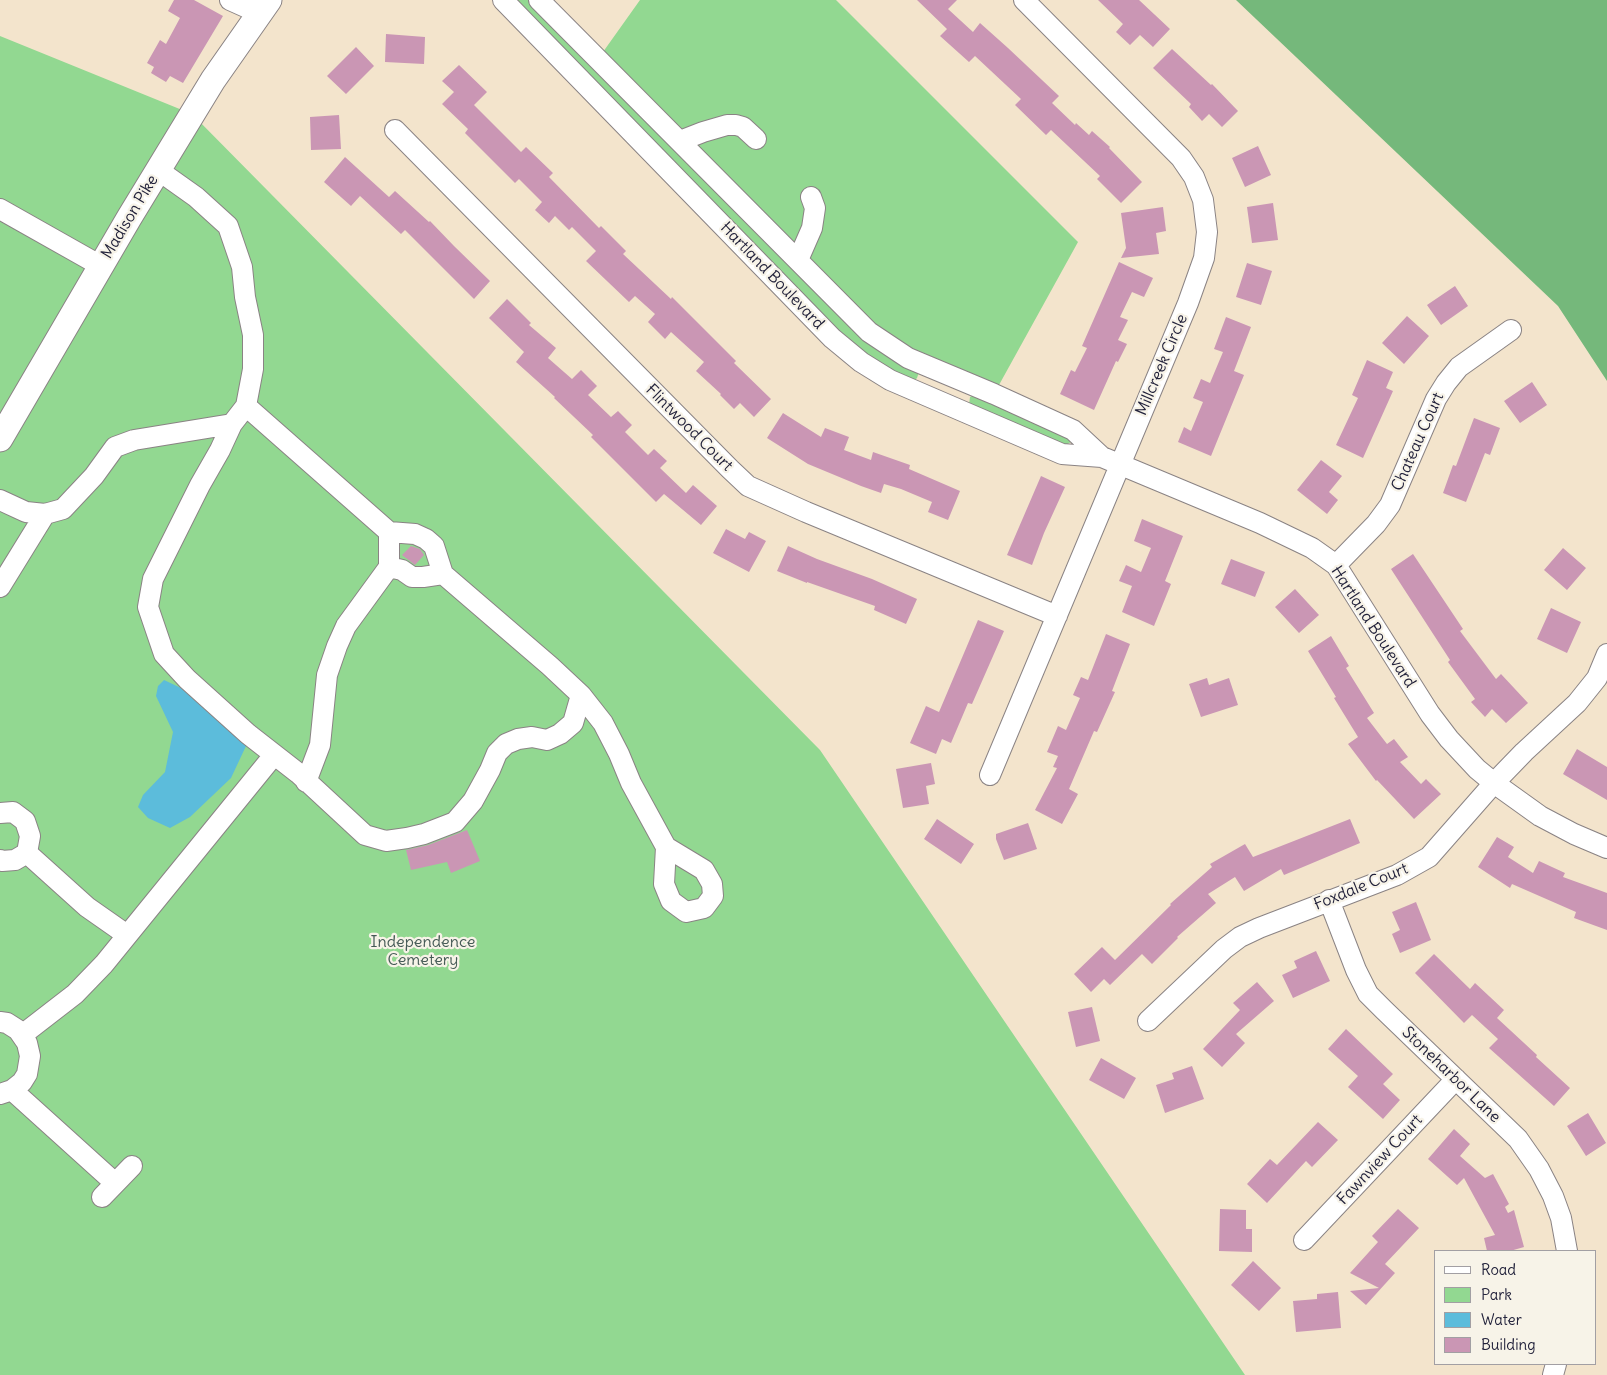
<!DOCTYPE html>
<style>
body{margin:0}
#map{position:relative;width:1607px;height:1375px;overflow:hidden;background:#f3e4cc;font-family:Delius,sans-serif}
canvas{display:block}
.legend{position:absolute;left:1434px;top:1250px;width:162px;height:115px;box-sizing:border-box;background:#f7f3e8;border:1px solid #a29fa3;margin:0;padding:6px 9px;list-style:none;font-size:15px;color:#22223b}
.legend li{display:flex;align-items:center;gap:10px;height:25px}
.legend b{width:25px;border:1px solid #a29fa3}
</style>
<div id="map">
<canvas width="1607" height="1375"></canvas>
<ul class="legend">
<li><b style="height:6px;background:#fff"></b>Road</li>
<li><b style="height:14px;background:#92d891"></b>Park</li>
<li><b style="height:14px;background:#5cbcdb"></b>Water</li>
<li><b style="height:14px;background:#ca96b4"></b>Building</li>
</ul>
</div>
<script>
const g = document.querySelector('canvas').getContext('2d');
g.lineJoin = 'round';
function fill(path, color) { g.fillStyle = color; g.fill(path, 'evenodd'); }
const shape = rows => new Path2D(rows.map(r => 'M' + r).join(''));
function trace(path, color, width, dash) { g.strokeStyle = color; g.lineWidth = width; g.lineCap = dash ? 'butt' : 'round'; g.setLineDash(dash || []); g.stroke(path); }
function label(font, color, halo, rows, align = 'center') {
  g.font = font + ' Delius,sans-serif'; g.lineWidth = 4.5; g.setLineDash([]); g.textBaseline = 'middle'; g.strokeStyle = halo; g.fillStyle = color; for (const [text, x, y, turn = 0] of rows) {
    g.save(); g.translate(x, y); g.rotate((+turn || 0) * Math.PI / 180); g.textAlign = isNaN(turn) ? turn : align; if (halo) g.strokeText(text, 0, 0); g.fillText(text, 0, 0); g.restore();
  }
}
fill(shape([
 [515,0,531,0,919,372,917,378,915,380,910,380,888,367,864,352,836,329],
 [640,0,836,0,1078,242,994,394,908,358,598,59],
 [0,36,192,114,820,750,1245,1375,0,1375,0,439,11,421,0,413],
 [974,395,1072,440,1071,442,1066,445,969,405,970,397]
]), '#92d891');
fill(shape([
 [1236,0,1607,0,1607,381,1558,306]
]), '#75b87b');
fill(shape([
 [164,680,181,688,246,746,231,778,190,817,170,828,148,818,138,807,143,795,165,772,173,732,156,696,158,686]
]), '#5cbcdb');
fill(shape([
 [174,0,194,0,223,16,183,83,170,76,166,82,151,73,154,67,147,63,160,40,166,44,180,18,168,11],
 [917,0,957,0,948,9,973,32,980,23,1008,48,1059,96,1052,103,1075,125,1076,123,1089,135,1092,131,1110,147,1109,148,1142,182,1121,203,1097,179,1100,176,1051,130,1046,135,1015,105,1021,99,975,56,969,62,940,36,947,29],
 [1098,0,1139,0,1170,29,1153,47,1140,35,1130,45,1116,32,1123,24],
 [386,34,425,37,424,64,385,62],
 [356,47,374,66,346,94,327,76],
 [1172,49,1211,85,1212,84,1238,111,1222,127,1209,114,1202,121,1189,107,1191,104,1153,68],
 [459,65,487,92,474,105,521,152,526,147,553,173,549,177,599,228,601,226,626,251,623,254,671,299,672,297,736,361,734,363,771,399,754,417,740,403,734,409,720,395,721,394,696,371,704,362,671,332,665,339,648,322,655,314,635,296,629,302,586,261,596,251,572,227,569,230,555,216,549,223,535,210,542,202,519,179,515,183,465,133,468,129,442,104,454,92,442,81],
 [339,115,341,149,311,150,310,117],
 [1258,146,1271,175,1245,187,1232,158],
 [345,157,389,197,395,191,429,222,430,221,454,246,490,281,474,299,405,230,401,234,360,196,351,206,324,182],
 [1273,203,1278,240,1252,243,1247,207],
 [1163,207,1166,231,1156,233,1159,254,1121,258,1126,248,1121,213],
 [1119,262,1153,278,1144,297,1132,292,1120,317,1128,320,1118,340,1127,344,1118,362,1116,361,1094,410,1060,394,1071,370,1075,372,1087,348,1082,346],
 [1247,263,1272,271,1261,305,1236,297],
 [1455,286,1468,306,1441,325,1427,305],
 [507,299,531,323,529,325,556,348,548,358,572,379,581,370,597,386,588,395,611,417,618,411,632,425,625,432,648,455,654,449,667,461,660,468,686,493,693,485,717,506,701,525,664,494,656,502,591,437,593,435,554,398,555,397,516,362,524,352,489,318],
 [1407,316,1429,336,1404,364,1382,343],
 [1226,317,1251,327,1234,371,1244,375,1211,456,1178,442,1184,427,1191,431,1203,402,1193,398,1201,379,1210,383,1223,352,1214,349],
 [1367,360,1393,372,1386,388,1393,391,1363,458,1336,445,1358,398,1352,395],
 [1532,382,1547,405,1520,423,1504,401],
 [783,413,821,437,825,428,849,437,844,450,871,460,873,452,910,465,909,469,960,491,948,520,928,512,932,502,901,489,884,484,881,493,861,486,808,464,767,438],
 [1474,418,1500,428,1490,455,1485,453,1466,502,1443,493,1453,465,1456,466],
 [1321,460,1342,476,1329,492,1338,500,1327,514,1297,490],
 [1041,476,1065,487,1044,533,1032,565,1007,555],
 [1142,519,1183,536,1165,581,1171,584,1154,626,1122,612,1132,586,1119,581,1126,565,1141,572,1151,548,1134,541],
 [726,529,745,539,749,532,766,541,749,572,713,553],
 [411,546,420,549,424,555,415,565,402,555],
 [788,546,817,559,872,579,917,599,906,624,874,610,875,606,807,582,807,583,777,571],
 [1563,548,1586,568,1567,590,1544,570],
 [1413,554,1463,629,1460,631,1496,679,1501,674,1528,703,1506,723,1492,709,1485,717,1471,702,1475,699,1448,662,1450,660,1391,569],
 [1231,559,1265,572,1255,597,1221,584],
 [1295,589,1319,615,1299,633,1275,607],
 [1551,608,1581,622,1567,653,1537,639],
 [978,620,1004,631,972,704,968,703,951,743,942,739,936,754,910,743,926,706,939,712],
 [1106,634,1130,644,1112,691,1115,692,1097,732,1094,731,1069,789,1078,794,1062,824,1035,810,1057,768,1053,767,1058,756,1047,752,1058,726,1066,730,1080,698,1073,695,1081,677,1088,680],
 [1331,636,1349,666,1346,668,1374,713,1367,718,1387,744,1394,739,1408,757,1400,762,1421,784,1426,779,1441,794,1414,819,1377,780,1376,781,1348,744,1358,737,1334,698,1336,697,1308,651],
 [1207,678,1209,685,1229,678,1238,705,1201,717,1189,684],
 [1577,749,1607,767,1607,800,1563,774],
 [931,763,935,784,926,786,929,804,903,808,896,769],
 [937,819,974,844,961,864,924,839],
 [1350,819,1360,843,1284,875,1281,869,1244,891,1235,877,1208,894,1216,903,1177,937,1178,938,1152,964,1142,954,1110,985,1104,979,1091,992,1074,974,1102,947,1115,960,1171,905,1170,904,1212,867,1210,864,1245,844,1253,857],
 [1028,823,1037,849,1004,860,996,839,996,834],
 [467,830,480,861,451,873,447,862,411,870,406,850,428,845],
 [1497,837,1514,847,1508,857,1533,873,1539,861,1565,873,1563,877,1607,893,1607,930,1574,918,1576,912,1512,884,1510,888,1478,867],
 [1416,902,1431,940,1400,953,1392,934,1400,930,1392,912],
 [1316,951,1330,981,1293,998,1282,975,1297,968,1294,961],
 [1434,954,1470,989,1475,983,1504,1010,1497,1018,1537,1055,1536,1057,1570,1088,1554,1106,1489,1048,1498,1039,1472,1015,1464,1023,1415,973],
 [1257,982,1274,1001,1236,1034,1245,1043,1222,1067,1203,1049,1240,1010,1233,1003],
 [1092,1007,1100,1041,1076,1047,1068,1012],
 [1346,1029,1393,1074,1383,1084,1400,1100,1383,1119,1348,1087,1358,1076,1328,1049],
 [1101,1058,1136,1078,1124,1099,1089,1080],
 [1192,1066,1204,1099,1165,1113,1156,1085,1174,1079,1172,1073],
 [1588,1113,1606,1143,1586,1156,1567,1126],
 [1318,1122,1338,1140,1312,1167,1306,1161,1267,1203,1247,1184,1270,1159,1277,1165],
 [1454,1129,1470,1144,1460,1156,1485,1178,1493,1174,1509,1204,1505,1207,1508,1213,1514,1210,1524,1247,1510,1251,1487,1251,1484,1238,1495,1235,1464,1178,1457,1185,1428,1159],
 [1220,1209,1246,1210,1246,1229,1252,1229,1252,1252,1219,1251],
 [1398,1209,1419,1228,1385,1264,1395,1273,1366,1305,1350,1291,1379,1288,1350,1273,1378,1242,1372,1236],
 [1253,1261,1281,1288,1259,1311,1231,1285],
 [1338,1292,1341,1328,1296,1332,1293,1301,1317,1299,1317,1294]
]), '#ca96b4');
const minor = shape([
 [230,0,259,13],
 [503,0,832,338,861,362,890,380,1062,454,1102,457],
 [539,0,869,332,908,358,994,394,1073,430,1102,457,1260,523,1312,548,1336,565,1430,714,1449,739,1477,769,1494,783,1540,816,1574,834,1607,848],
 [395,130,730,469,748,486,806,512,1057,616],
 [680,141,703,132,727,125,736,125,743,127,756,139],
 [158,170,196,197,228,226,242,267,245,297,253,335,253,369,246,406,232,424,220,450,200,485,153,579,148,607,164,654,187,679,248,734,298,773,365,835,386,841,407,838,424,834,455,822,473,801,490,770,497,753,506,744,518,739,532,737,547,740,560,734,573,723,581,695,550,666,443,574,434,546,426,539,415,534,389,532,246,406],
 [0,209,101,266],
 [798,260,812,228,815,208,811,197],
 [0,500,26,512,45,514,63,509,94,476,115,447,134,440,232,424],
 [389,532,389,567,402,570,412,577,423,577,443,574],
 [1336,565,1376,524,1390,505,1436,399,1446,383,1459,367,1511,330],
 [0,587,45,514],
 [581,695,603,723,619,754,631,783,666,847,664,884,671,901,686,912,704,908,713,896,712,884,704,870,666,847],
 [990,775,1188,303,1204,258,1207,232,1203,200,1194,177,1181,158,1024,0],
 [306,782,320,745,327,675,337,646,346,626,389,567],
 [0,813,13,812,25,821,30,836,27,853],
 [27,853,87,907,127,935],
 [0,860,2,861,15,860,27,853],
 [1329,900,1356,970,1368,994,1384,1010,1518,1139,1539,1169,1553,1196,1561,1218,1567,1251],
 [1148,1021,1224,949,1240,937,1259,928,1397,875,1429,857,1494,783,1524,752,1577,703,1597,678,1607,654],
 [0,1022,7,1023,18,1030,27,1043,30,1056,27,1074,22,1082,12,1090,0,1094],
 [22,1035,75,994,104,964,274,755],
 [12,1090,115,1183],
 [102,1197,132,1166],
 [1304,1240,1456,1079],
 [1553,1375,1556,1364]
]);
const major = shape([
 [0,439,129,218,213,80,269,0]
]);
trace(minor, '#8a8384', 22);
trace(major, '#8a8384', 27);
trace(minor, '#fff', 20);
trace(major, '#fff', 25);
label('16px', '#22223b', '#f7f3e8', [
 ["Madison Pike",130,217,-59],
 ["Hartland Boulevard",772,276,46],
 ["Millcreek Circle",1162,365,-67],
 ["Flintwood Court",689,428,45],
 ["Chateau Court",1418,442,-66],
 ["Hartland Boulevard",1373,627,57],
 ["Foxdale Court",1361,887,-22],
 ["Stoneharbor Lane",1451,1075,44],
 ["Fawnview Court",1380,1160,-47]
]);
label('16px', '#445955', '#f7f3e8', [
 ["Independence",423,942],
 ["Cemetery",423,960]
]);
</script>
